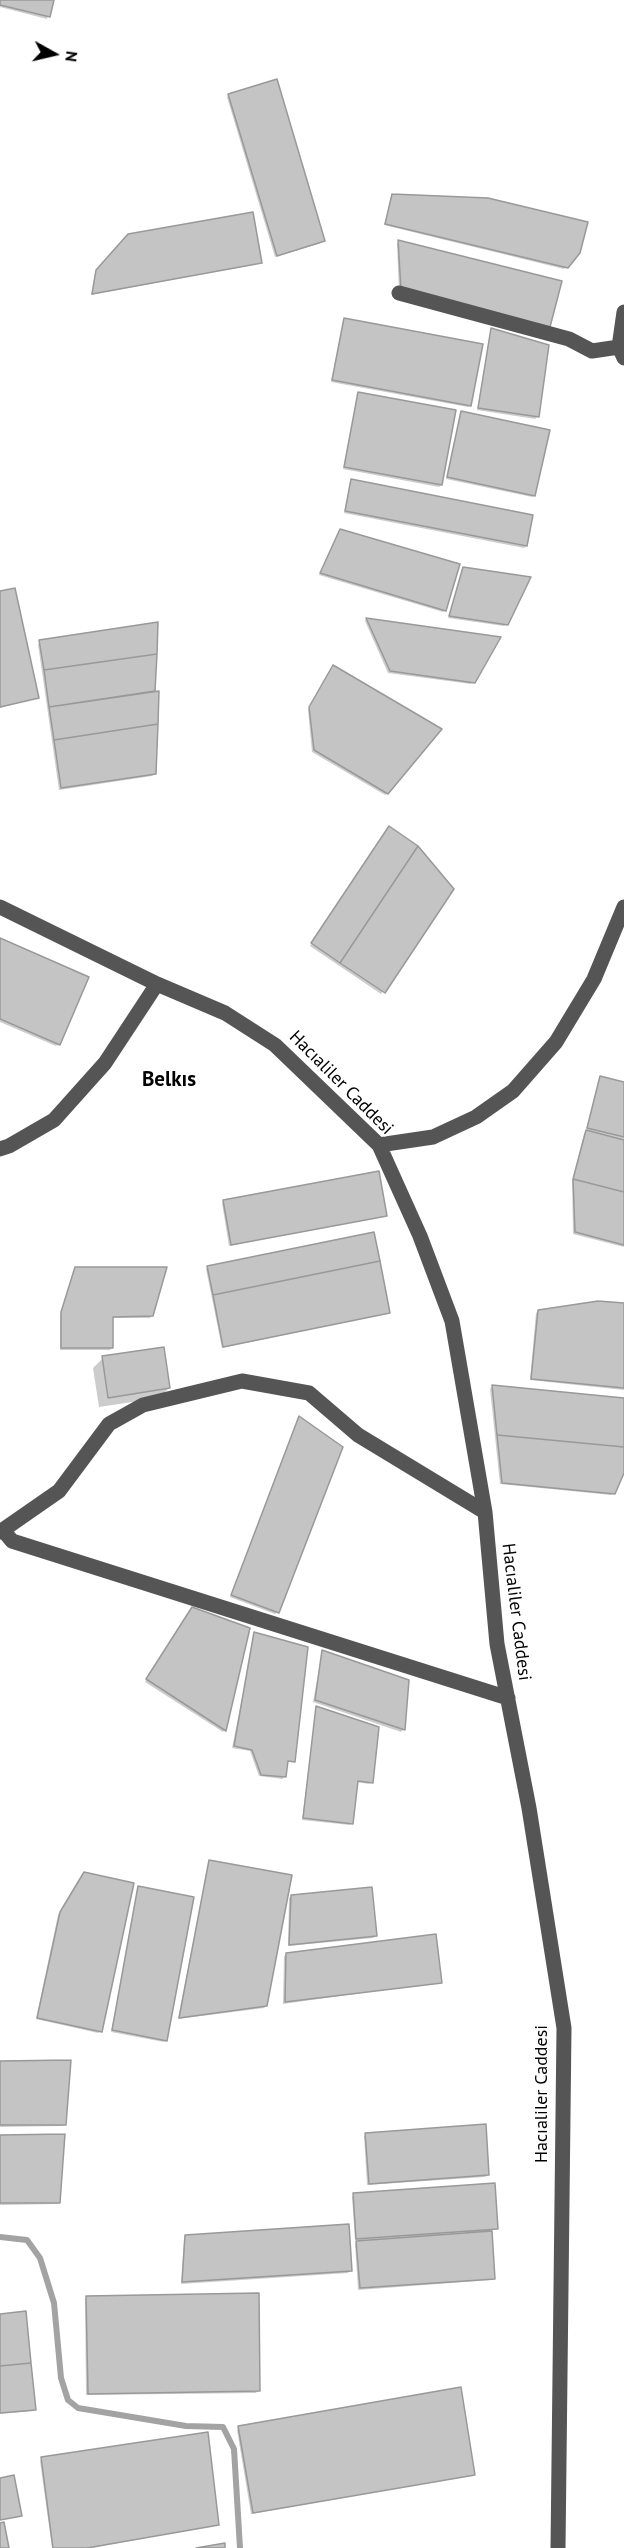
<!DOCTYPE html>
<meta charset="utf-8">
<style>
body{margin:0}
#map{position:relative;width:624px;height:2548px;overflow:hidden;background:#fff;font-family:"PT Sans",sans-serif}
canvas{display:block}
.north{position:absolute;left:24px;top:24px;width:60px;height:60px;-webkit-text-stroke:4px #fff;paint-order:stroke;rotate:98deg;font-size:16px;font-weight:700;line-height:24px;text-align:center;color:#000}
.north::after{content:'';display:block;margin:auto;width:21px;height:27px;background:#000;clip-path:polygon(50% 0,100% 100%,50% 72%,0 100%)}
</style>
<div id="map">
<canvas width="624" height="2548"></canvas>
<div class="north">N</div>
</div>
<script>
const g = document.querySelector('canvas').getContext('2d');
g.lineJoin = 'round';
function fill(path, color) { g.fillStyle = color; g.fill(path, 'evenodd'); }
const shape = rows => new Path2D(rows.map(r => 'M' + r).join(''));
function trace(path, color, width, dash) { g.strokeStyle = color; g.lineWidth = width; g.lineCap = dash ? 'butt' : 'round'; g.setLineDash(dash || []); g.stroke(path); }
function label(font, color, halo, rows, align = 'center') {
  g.font = font + ' "PT Sans",sans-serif'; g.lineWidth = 4.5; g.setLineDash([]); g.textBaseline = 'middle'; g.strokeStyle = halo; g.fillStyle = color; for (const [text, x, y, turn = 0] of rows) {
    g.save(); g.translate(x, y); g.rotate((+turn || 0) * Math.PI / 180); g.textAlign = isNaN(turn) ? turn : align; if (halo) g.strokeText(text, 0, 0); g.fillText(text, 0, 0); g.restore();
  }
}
fill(shape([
 [0,0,52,0,47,19,0,7],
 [229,95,323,241,321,243,275,257,227,97],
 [393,196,579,252,564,269,384,225],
 [129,235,261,263,91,295,95,274],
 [399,242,560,282,399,292,397,244],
 [344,320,470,405,468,407,331,382],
 [491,329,537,417,535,419,477,410],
 [359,393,441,485,439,487,343,469],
 [462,413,534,495,532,497,446,479],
 [352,481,526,546,524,548,344,513],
 [339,533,445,610,443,612,319,575],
 [464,569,507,624,504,626,448,618],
 [0,593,38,698,0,708],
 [366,619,498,638,471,684,388,673,365,621],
 [156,624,154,774,152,776,59,790,38,644],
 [331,669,440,729,385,795,312,752,308,710],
 [387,830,452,889,381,994,310,946],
 [0,940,59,1044,56,1046,0,1022],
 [600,1077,624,1083,624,1247,573,1234,572,1182,584,1134,588,1130,586,1130],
 [224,1201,385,1215,229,1246,222,1203],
 [208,1267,388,1313,222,1348,206,1269],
 [74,1271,152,1316,150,1318,111,1318,112,1348,110,1350,60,1350,60,1315],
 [624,1305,624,1390,530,1380,536,1313,538,1311],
 [103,1358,169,1388,159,1398,99,1407,93,1368],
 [492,1387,624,1400,624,1470,613,1493,611,1495,500,1484,490,1389],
 [299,1418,278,1612,275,1614,230,1597],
 [190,1611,225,1730,223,1732,145,1682],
 [255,1634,293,1761,286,1763,283,1779,259,1776,250,1751,232,1748],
 [322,1652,407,1681,403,1730,401,1732,313,1702],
 [316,1708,371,1782,369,1784,356,1782,350,1825,302,1820],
 [209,1861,266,2006,264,2008,178,2019],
 [82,1876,101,2031,98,2033,36,2019,58,1915],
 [139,1888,166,2040,164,2042,111,2032],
 [292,1896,375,1936,373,1938,288,1946,289,1898],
 [287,1954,440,1982,283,2004,284,1956],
 [0,2062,65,2124,62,2126,0,2127],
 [366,2134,488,2175,485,2177,367,2185,364,2136],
 [0,2136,59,2202,57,2204,0,2205],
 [354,2195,497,2228,490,2230,493,2278,491,2280,358,2290,355,2244,359,2240,355,2240,352,2197],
 [186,2237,350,2270,348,2273,181,2284,184,2239],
 [87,2297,258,2390,256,2393,86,2395,85,2299],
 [0,2315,35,2409,32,2411,0,2414],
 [239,2427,474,2474,251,2514,237,2430],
 [42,2459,217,2524,92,2548,52,2548,40,2461]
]), '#0003');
trace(shape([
 [0,2237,27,2240,40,2258,54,2303,61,2378,68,2400,78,2408,186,2426,223,2427,234,2449,240,2548]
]), '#a3a3a3', 6);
const building = shape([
 [0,0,54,0,50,17,0,5,0,0],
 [277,79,325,241,277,256,228,94,277,79],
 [392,194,488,198,588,222,580,253,568,268,385,224,392,194],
 [253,212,262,263,92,294,96,270,128,234,253,212],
 [398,240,562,281,550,327,401,290,398,240],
 [344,318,483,344,471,406,332,380,344,318],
 [491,328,549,345,539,417,478,408,491,328],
 [358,392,456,410,442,485,344,467,358,392],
 [461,411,550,430,535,496,447,477,461,411],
 [351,479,533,515,527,546,345,511,351,479],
 [340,529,460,564,446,611,320,573,340,529],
 [463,567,531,577,508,625,449,616,463,567],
 [15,588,39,698,0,707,0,591,15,588],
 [366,618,501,637,475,683,390,671,366,618],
 [158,622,157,654,44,670,39,640,158,622],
 [157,654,155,691,49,707,44,670,157,654],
 [333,665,442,729,388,794,314,750,309,707,333,665],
 [159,691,158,724,54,740,49,707,159,691],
 [158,724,156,774,61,788,54,740,158,724],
 [389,826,418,846,340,963,311,943,389,826],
 [418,846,454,889,385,993,340,963,418,846],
 [0,938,89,977,60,1045,0,1019,0,938],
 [600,1076,624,1082,624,1137,587,1128,600,1076],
 [586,1130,624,1140,624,1192,573,1179,586,1130],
 [379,1171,387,1216,231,1245,223,1200,379,1171],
 [573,1179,624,1192,624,1245,575,1232,573,1179],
 [374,1232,380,1261,213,1295,207,1266,374,1232],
 [380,1261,390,1313,223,1347,213,1295,380,1261],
 [75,1267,167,1267,153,1316,113,1317,113,1348,61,1348,61,1312,75,1267],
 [598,1301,624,1303,624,1388,531,1379,538,1310,598,1301],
 [164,1347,170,1388,108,1398,102,1356,164,1347],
 [492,1385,624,1398,624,1447,497,1435,492,1385],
 [299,1416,343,1447,279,1613,231,1595,299,1416],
 [497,1435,624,1447,624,1473,615,1494,502,1483,497,1435],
 [192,1607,250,1628,226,1731,146,1679,192,1607],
 [254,1632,308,1647,295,1762,288,1761,286,1777,261,1775,252,1750,234,1746,254,1632],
 [322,1650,409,1680,405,1730,315,1700,322,1650],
 [316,1706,379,1727,373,1783,358,1781,353,1824,303,1818,316,1706],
 [209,1860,292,1875,267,2006,179,2018,209,1860],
 [84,1872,134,1883,102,2032,37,2018,60,1912,84,1872],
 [138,1886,194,1897,167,2041,112,2030,138,1886],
 [372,1887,377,1936,289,1945,291,1895,372,1887],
 [436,1934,442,1983,285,2002,286,1953,436,1934],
 [71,2060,66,2125,0,2125,0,2061,71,2060],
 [486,2124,489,2175,369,2184,365,2133,486,2124],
 [65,2134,60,2203,0,2203,0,2135,65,2134],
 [495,2183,498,2229,356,2239,353,2193,495,2183],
 [349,2224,352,2271,182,2282,185,2235,349,2224],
 [492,2231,495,2279,360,2288,356,2241,492,2231],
 [259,2293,260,2391,88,2394,86,2296,259,2293],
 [26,2311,31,2363,0,2366,0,2314,26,2311],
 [31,2363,36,2410,0,2413,0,2366,31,2363],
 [461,2387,475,2475,253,2513,238,2426,461,2387],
 [208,2432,219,2525,87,2548,53,2548,41,2457,208,2432],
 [14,2475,22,2516,0,2520,0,2478,14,2475],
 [4,2522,9,2548,0,2548,0,2523,4,2522],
 [225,2543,225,2548,196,2548,225,2543]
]);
fill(building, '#c4c4c4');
trace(building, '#999', 1.5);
trace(shape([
 [399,293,569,339,592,351,619,347],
 [624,312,619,347,624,358],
 [0,907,157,984,225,1013,275,1045,379,1145,420,1236,452,1321,485,1512,497,1644,529,1808,564,2028,558,2548],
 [379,1145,433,1137,476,1117,513,1091,556,1042,594,979,624,907],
 [0,1149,9,1146,54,1120,105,1063,157,984],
 [3,1530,12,1541,508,1698],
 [0,1532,59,1491,109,1424,143,1405,242,1381,309,1393,358,1435,485,1512]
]), '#555', 15);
label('18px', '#000', '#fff', [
 ["Hacıaliler Caddesi",341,1083,45],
 ["Hacıaliler Caddesi",516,1612,83],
 ["Hacıaliler Caddesi",542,2094,-90]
]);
label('bold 21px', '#000', '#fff', [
 ["Belkıs",169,1080]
]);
</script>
